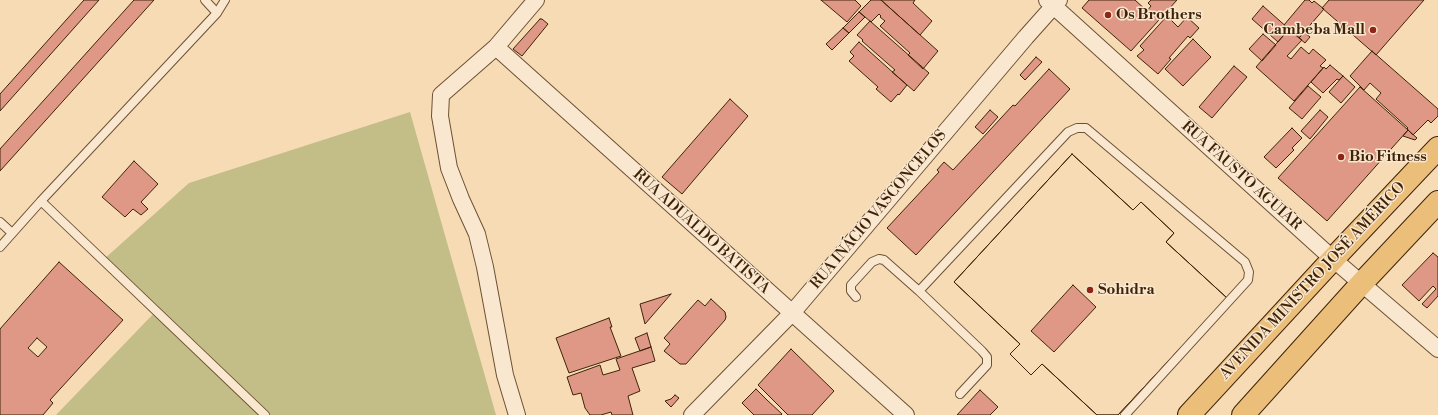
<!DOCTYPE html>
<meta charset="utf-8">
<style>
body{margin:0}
canvas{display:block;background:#f6dbb5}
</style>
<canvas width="1438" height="415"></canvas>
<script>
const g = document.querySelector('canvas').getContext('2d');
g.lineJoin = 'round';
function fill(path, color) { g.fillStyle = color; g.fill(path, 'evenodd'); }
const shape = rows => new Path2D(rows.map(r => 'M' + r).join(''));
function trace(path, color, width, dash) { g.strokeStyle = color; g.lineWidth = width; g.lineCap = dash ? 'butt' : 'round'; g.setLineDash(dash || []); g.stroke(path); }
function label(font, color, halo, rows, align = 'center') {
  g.font = font + ' "Libre Bodoni",serif'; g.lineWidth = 3; g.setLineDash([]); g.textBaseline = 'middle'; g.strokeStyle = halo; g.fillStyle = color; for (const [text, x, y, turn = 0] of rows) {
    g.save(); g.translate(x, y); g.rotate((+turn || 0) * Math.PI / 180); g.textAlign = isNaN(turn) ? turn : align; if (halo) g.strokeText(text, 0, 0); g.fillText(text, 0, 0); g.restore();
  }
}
fill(shape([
 [410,112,496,415,56,415,156,311,103,260,189,183]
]), '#c3be88');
const building = shape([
 [84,0,99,0,0,111,0,94,84,0],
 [134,0,154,0,0,171,0,149,134,0],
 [821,0,855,0,861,6,847,22,821,0],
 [871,0,881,0,938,51,923,69,908,55,910,53,880,26,885,21,880,17,881,16,879,14,871,22,859,12,871,0],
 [881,0,915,0,913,3,932,21,920,35,881,0],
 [1089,0,1135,0,1147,11,1151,6,1148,3,1151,0,1177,0,1131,51,1082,8,1089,0],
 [1305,0,1309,0,1312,3,1314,1,1324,9,1299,38,1284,25,1305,0],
 [1329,0,1424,0,1376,55,1322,8,1329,0],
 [1263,6,1289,29,1278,42,1252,19,1263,6],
 [859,12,865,17,849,33,843,28,859,12],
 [1167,16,1178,27,1187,17,1199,28,1190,38,1188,36,1169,58,1171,59,1158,74,1137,56,1144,50,1140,46,1167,16],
 [540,19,542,19,548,24,522,56,513,49,540,19],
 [870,21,929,73,914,91,892,72,895,70,862,41,863,40,857,35,870,21],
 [843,28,849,33,832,50,826,44,843,28],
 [1289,29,1302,40,1287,56,1291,59,1301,47,1309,54,1313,49,1326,60,1320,66,1323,68,1294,101,1256,67,1289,29],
 [1304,32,1310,37,1305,43,1299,38,1304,32],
 [1263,34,1276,45,1262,61,1249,49,1263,34],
 [1193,39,1211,57,1183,86,1165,69,1193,39],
 [859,42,907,85,899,95,898,94,891,102,876,89,878,87,849,61,854,56,850,52,859,42],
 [1372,51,1438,109,1438,116,1431,123,1428,120,1413,135,1407,129,1408,128,1376,99,1381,93,1370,83,1364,90,1350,76,1372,51],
 [1036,57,1042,62,1025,80,1020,75,1036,57],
 [1330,65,1343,76,1339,80,1337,79,1323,93,1311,82,1324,67,1326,69,1330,65],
 [1234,66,1247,77,1212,118,1199,107,1234,66],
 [1049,69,1070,89,916,255,887,228,939,172,937,170,944,162,953,170,1013,105,1015,106,1049,69],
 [1343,76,1355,87,1341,103,1329,92,1343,76],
 [1308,86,1321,97,1302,119,1289,108,1308,86],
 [1360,87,1408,130,1327,221,1278,178,1360,87],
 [730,99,748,116,682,194,662,177,730,99],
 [990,110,998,117,983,134,975,127,990,110],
 [1320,110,1328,117,1310,139,1301,131,1320,110],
 [1292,128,1302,138,1292,148,1294,150,1276,168,1264,157,1292,128],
 [1408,130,1417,138,1415,140,1403,136,1408,130],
 [1072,154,1133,210,1141,202,1174,233,1166,242,1227,298,1118,415,1097,415,1042,364,1031,375,1010,354,1020,344,954,282,1072,154],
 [1073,285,1096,307,1054,352,1031,331,1073,285],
 [1072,154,1133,210,1141,202,1174,233,1166,242,1227,298,1118,415,1097,415,1042,364,1031,375,1010,354,1020,344,954,282,1072,154],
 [134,161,158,184,141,202,148,209,141,215,133,209,125,217,102,197,134,161],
 [1433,253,1438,257,1438,296,1427,308,1422,304,1436,289,1433,286,1419,301,1402,285,1433,253],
 [59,262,123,320,50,400,53,403,43,415,0,415,0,329,59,262],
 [37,338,47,347,38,357,28,348,37,338],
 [671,294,645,324,640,304,671,294],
 [711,299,725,312,726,317,725,320,686,364,680,364,664,351,670,344,664,338,698,300,705,306,711,299],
 [609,318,612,327,610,327,621,356,569,373,556,338,609,318],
 [647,333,651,347,640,351,635,338,647,333],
 [651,347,655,361,632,368,640,391,628,396,633,415,612,415,611,412,601,415,590,415,585,408,581,393,573,395,567,377,600,365,603,375,620,370,616,359,651,347],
 [791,349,834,391,812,415,788,415,758,385,791,349],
 [756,389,767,400,782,414,781,415,754,415,742,403,756,389],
 [980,390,998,407,990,415,957,415,980,390],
 [675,395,679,398,671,407,665,401,671,399,675,395]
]);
fill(building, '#e09886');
trace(building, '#3f2309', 1);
const lane = shape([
 [205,0,217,13],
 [41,201,265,415],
 [0,222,12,233],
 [0,247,41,201,217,13,225,0],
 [856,297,851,291,851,285,872,262,879,259,884,260,919,291],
 [960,394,987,365,987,357,982,351,919,291,1068,132,1077,128,1086,128,1245,262,1249,272,1248,280,1125,415]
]);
const street = shape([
 [1047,0,1333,259,1438,349],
 [496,47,906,415],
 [517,415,505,375,485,267,477,234,461,199,449,168,440,116,441,95,496,47,536,0],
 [692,415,792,313,1026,37,1059,0]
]);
const primary = shape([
 [1189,415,1333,259,1438,148],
 [1243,415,1361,284,1438,202]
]);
trace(lane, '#6d5134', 10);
trace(street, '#6d5134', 18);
trace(primary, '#3f2309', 24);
trace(lane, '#f9e8cf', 8);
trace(street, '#f9e8cf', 16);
trace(primary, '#ebbe7a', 22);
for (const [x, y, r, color] of [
 [1108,15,4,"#8f2418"],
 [1373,30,4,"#8f2418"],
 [1341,157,4,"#8f2418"],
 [1090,290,4,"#8f2418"]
]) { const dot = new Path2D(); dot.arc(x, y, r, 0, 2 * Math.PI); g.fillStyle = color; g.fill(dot); trace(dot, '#f9e8cf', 1.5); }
label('bold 15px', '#3f2309', '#f9e8cf', [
 ["Os Brothers",1116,15],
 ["Cambeba Mall",1365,30,"right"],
 ["Bio Fitness",1349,157],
 ["Sohidra",1098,290]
], 'left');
label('15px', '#3f2309', '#f9e8cf', [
 ["RUA FAUSTO AGUIAR",1241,176,42],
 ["RUA INÁCIO VASCONCELOS",879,210,-50],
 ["RUA ADUALDO BATISTA",701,232,42],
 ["AVENIDA MINISTRO JOSÉ AMÉRICO",1313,281,-47]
]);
</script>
